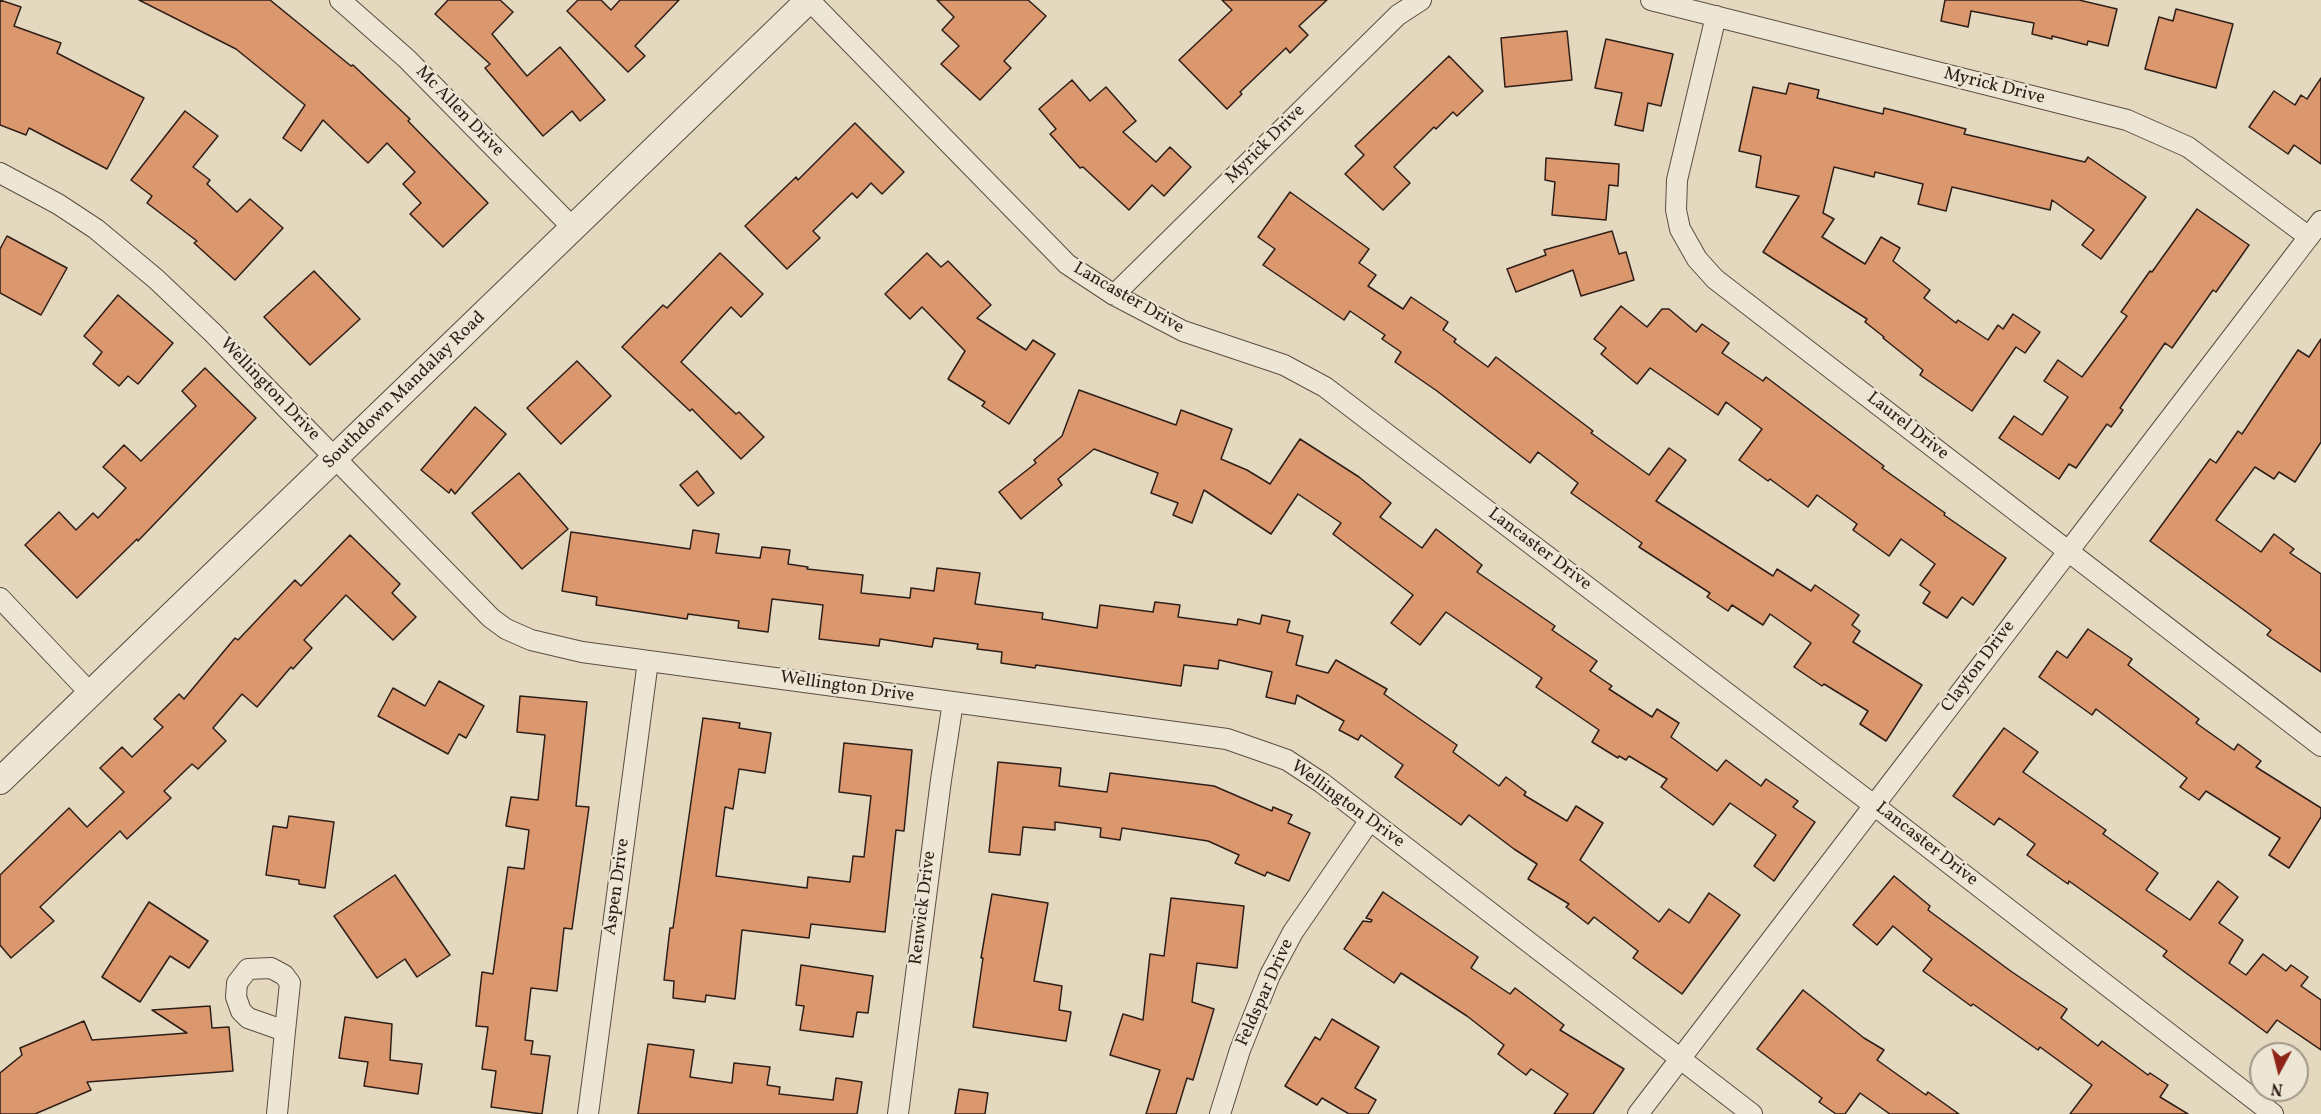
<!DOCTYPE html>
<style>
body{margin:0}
#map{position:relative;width:2321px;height:1114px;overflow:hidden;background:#e4d9bf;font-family:Vollkorn,serif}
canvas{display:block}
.north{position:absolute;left:2249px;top:1042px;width:60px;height:60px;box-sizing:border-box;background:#ede6d5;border:2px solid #a19689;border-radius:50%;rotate:187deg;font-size:16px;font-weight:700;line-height:24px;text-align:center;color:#2f1e18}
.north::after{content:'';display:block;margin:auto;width:21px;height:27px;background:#8f2418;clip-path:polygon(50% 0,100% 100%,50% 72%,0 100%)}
</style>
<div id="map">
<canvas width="2321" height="1114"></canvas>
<div class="north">N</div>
</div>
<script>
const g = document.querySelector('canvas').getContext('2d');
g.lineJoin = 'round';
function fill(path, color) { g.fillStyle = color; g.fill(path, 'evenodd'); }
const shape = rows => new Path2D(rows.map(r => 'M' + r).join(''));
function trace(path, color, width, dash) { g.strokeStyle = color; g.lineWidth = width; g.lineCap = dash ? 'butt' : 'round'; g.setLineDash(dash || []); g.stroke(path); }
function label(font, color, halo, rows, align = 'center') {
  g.font = font + ' Vollkorn,serif'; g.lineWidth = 4.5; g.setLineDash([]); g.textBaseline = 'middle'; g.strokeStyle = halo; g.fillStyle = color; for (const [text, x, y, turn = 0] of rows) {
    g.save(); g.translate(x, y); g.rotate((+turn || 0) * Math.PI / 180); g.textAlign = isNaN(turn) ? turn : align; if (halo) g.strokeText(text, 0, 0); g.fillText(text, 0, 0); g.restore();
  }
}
const building = shape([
 [0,0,21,7,14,26,61,43,57,53,144,98,107,169,29,128,26,135,0,125,0,0],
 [139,0,270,0,351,66,353,65,410,119,408,121,488,203,443,247,410,214,421,203,403,184,415,172,387,143,368,163,323,120,301,151,283,138,305,105,236,49,139,0],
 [448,0,500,0,513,12,492,34,527,76,560,47,605,100,580,121,572,111,543,136,485,68,490,64,435,14,448,0],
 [578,0,601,0,611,10,620,0,679,0,635,46,645,56,628,72,567,11,578,0],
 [937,0,1028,0,1046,16,1004,61,1011,68,980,100,941,64,959,46,942,30,954,17,937,0],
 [1222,0,1327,0,1299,26,1308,35,1290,53,1286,48,1240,92,1242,94,1227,109,1179,60,1232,10,1222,0],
 [1945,0,2079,0,2117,9,2108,46,2088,41,2087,45,2052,36,2052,39,2032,34,2034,23,1971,11,1968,27,1941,21,1945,0],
 [2176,9,2233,24,2216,88,2145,69,2159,17,2173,21,2176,9],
 [1567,31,1572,80,1505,87,1501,38,1567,31],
 [1606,39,1673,54,1661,106,1648,103,1643,131,1615,125,1622,93,1595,88,1606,39],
 [1449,56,1483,91,1457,116,1453,112,1436,129,1434,127,1394,167,1410,183,1383,210,1345,174,1364,155,1355,146,1449,56],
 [2321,78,2321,164,2294,145,2288,154,2249,127,2274,91,2295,105,2301,95,2307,99,2321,78],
 [1072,80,1090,101,1106,87,1136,121,1123,132,1156,162,1170,147,1191,167,1164,196,1152,185,1129,210,1083,167,1080,168,1050,134,1056,129,1039,109,1072,80],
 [1789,83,1819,90,1817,98,1883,114,1884,108,1904,113,1966,129,1964,134,2085,162,2088,157,2146,197,2101,259,2082,245,2094,230,2052,200,2050,210,1952,187,1946,211,1918,204,1923,184,1875,172,1874,177,1834,167,1823,213,1834,219,1822,237,1865,264,1881,237,1900,248,1893,261,1930,290,1924,298,1956,323,1958,320,1988,340,1998,325,2003,329,2013,314,2040,332,2025,353,2016,347,1972,411,1920,375,1923,370,1883,338,1884,337,1865,322,1867,319,1763,252,1799,196,1756,187,1761,156,1739,151,1753,87,1786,94,1789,83],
 [185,111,218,136,193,167,210,180,207,184,237,212,250,199,283,228,235,280,194,243,197,241,147,203,152,196,131,180,185,111],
 [855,123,904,172,882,194,871,183,857,198,852,193,813,231,820,238,787,269,745,226,796,177,798,180,855,123],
 [1546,158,1619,164,1618,186,1609,185,1606,220,1552,215,1555,182,1545,180,1546,158],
 [1290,192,1369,249,1359,263,1376,275,1368,286,1403,309,1411,297,1448,322,1443,330,1456,339,1454,342,1488,367,1496,357,1593,431,1591,433,1649,475,1669,448,1686,460,1656,501,1773,576,1777,569,1811,591,1815,585,1859,615,1852,625,1860,631,1853,642,1922,685,1886,741,1860,724,1868,711,1824,684,1822,686,1794,667,1811,643,1770,614,1763,625,1732,605,1728,611,1707,597,1710,593,1639,547,1642,543,1571,493,1578,483,1538,452,1530,463,1437,391,1395,362,1401,352,1382,339,1385,335,1350,311,1344,320,1263,265,1275,249,1258,237,1290,192],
 [2197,209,2249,245,2216,292,2213,290,2172,348,2165,343,2120,408,2123,410,2111,427,2107,424,2076,468,2069,464,2059,479,1999,438,2014,416,2042,435,2068,397,2044,381,2058,360,2082,377,2127,316,2121,312,2150,271,2152,272,2197,209],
 [1612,231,1619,254,1626,252,1634,280,1581,296,1573,270,1516,292,1507,269,1546,255,1544,250,1612,231],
 [7,236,67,268,41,315,0,293,0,249,7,236],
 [720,253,763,294,741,317,731,307,681,362,736,414,739,412,764,437,741,459,692,409,690,411,622,347,663,305,667,308,720,253],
 [927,253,941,267,948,261,991,305,977,318,1026,350,1033,340,1055,354,1009,424,982,406,985,402,948,379,965,351,922,307,910,319,885,294,927,253],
 [314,271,360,319,310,365,264,317,314,271],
 [118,295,173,343,138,384,128,376,119,386,93,364,102,352,84,336,118,295],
 [1621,306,1647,327,1662,309,1669,309,1696,332,1702,324,1729,343,1722,353,1763,381,1766,377,1884,466,1882,468,1945,513,1944,515,2006,558,1973,605,1962,597,1947,618,1923,603,1930,592,1920,585,1935,564,1901,539,1889,556,1853,530,1857,524,1817,495,1808,507,1770,479,1768,481,1739,460,1762,429,1726,402,1718,415,1650,368,1637,384,1601,354,1606,348,1594,339,1621,306],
 [2321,339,2321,442,2295,482,2279,472,2274,479,2255,467,2216,520,2261,552,2274,534,2294,549,2290,553,2321,574,2321,672,2267,635,2271,630,2150,541,2210,459,2216,463,2238,431,2242,434,2298,350,2309,357,2321,339],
 [577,361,611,396,561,444,527,408,577,361],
 [205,368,256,418,138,541,137,539,77,598,25,545,59,512,76,530,93,513,98,518,126,488,103,467,124,445,141,461,196,406,182,391,205,368],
 [1079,390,1176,425,1181,410,1232,429,1221,459,1247,470,1270,484,1300,439,1359,477,1391,503,1380,517,1422,548,1436,529,1482,565,1477,572,1555,626,1552,630,1597,661,1590,671,1612,686,1609,689,1652,717,1657,709,1679,723,1671,737,1717,771,1726,760,1761,786,1766,779,1798,801,1793,807,1815,822,1774,881,1754,866,1776,835,1730,803,1713,825,1661,787,1667,779,1629,756,1626,760,1619,756,1618,758,1592,742,1599,730,1536,687,1542,678,1446,612,1420,645,1391,623,1413,595,1333,534,1341,523,1298,494,1271,534,1204,490,1192,523,1173,515,1178,503,1151,493,1158,473,1094,449,1058,479,1062,485,1021,519,999,492,1036,463,1034,460,1062,436,1079,390],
 [475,407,506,434,455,494,451,489,449,493,421,470,475,407],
 [697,471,714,493,698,506,680,485,697,471],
 [519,473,568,529,522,569,472,513,519,473],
 [693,530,719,534,716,553,760,558,762,547,790,550,788,564,808,567,807,569,863,575,861,593,910,598,911,588,934,591,937,568,980,573,975,604,1043,613,1042,619,1097,628,1100,605,1153,612,1155,602,1180,605,1178,617,1237,625,1238,619,1260,624,1262,615,1290,621,1287,632,1303,636,1296,665,1328,673,1336,660,1387,689,1384,694,1457,745,1453,752,1499,786,1506,777,1526,792,1524,795,1567,821,1576,806,1603,823,1580,860,1659,922,1669,909,1689,923,1709,893,1740,915,1682,994,1633,958,1638,951,1594,917,1588,924,1566,907,1569,904,1528,879,1537,864,1514,849,1469,815,1461,825,1395,777,1403,765,1361,735,1358,740,1339,730,1344,721,1297,695,1295,704,1266,697,1272,672,1219,660,1218,669,1184,665,1181,686,1036,665,1035,668,1001,663,1002,652,977,649,978,644,934,638,932,647,880,639,879,646,819,639,823,605,772,599,768,632,738,628,739,621,688,614,687,619,596,605,597,597,562,591,571,532,690,549,693,530],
 [350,535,400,584,392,593,416,617,393,640,346,595,304,640,312,648,293,669,291,667,257,707,242,694,213,728,226,741,198,769,192,764,164,791,171,798,127,839,120,831,40,907,54,921,11,958,0,945,0,875,69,808,87,827,124,792,100,768,122,747,132,757,163,727,154,719,179,694,184,699,235,638,238,640,295,580,301,586,350,535],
 [2088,629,2132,659,2128,665,2199,719,2196,723,2234,750,2238,744,2261,761,2256,767,2321,808,2321,817,2289,868,2269,855,2280,838,2206,791,2199,800,2180,787,2187,778,2096,709,2092,715,2039,677,2057,651,2067,658,2088,629],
 [439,681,484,706,466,738,459,734,448,754,378,716,393,688,425,706,439,681],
 [520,696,587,702,576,806,589,807,572,929,564,928,557,991,531,988,525,1040,533,1041,531,1054,550,1056,542,1114,491,1107,496,1071,482,1069,488,1027,476,1026,482,972,493,974,508,867,524,869,529,830,506,826,511,797,538,800,545,735,517,732,520,696],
 [703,718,740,723,739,728,771,733,765,773,739,769,733,809,725,807,716,876,807,888,808,877,850,882,853,856,864,857,871,796,839,792,844,743,912,750,904,831,896,830,885,932,811,924,809,938,742,930,735,999,706,995,705,1002,673,998,674,981,664,980,670,928,673,928,703,718],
 [2004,728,2038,752,2023,772,2106,830,2103,834,2158,873,2146,890,2190,920,2218,881,2238,897,2219,923,2243,940,2229,963,2246,975,2263,954,2286,971,2291,965,2308,977,2301,986,2321,1000,2321,1050,2277,1020,2267,1033,2163,956,2167,951,2069,881,2068,884,2027,855,2035,844,1999,818,1994,825,1953,796,2004,728],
 [998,762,1061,768,1059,786,1107,792,1110,773,1214,786,1272,811,1273,807,1292,815,1288,823,1310,833,1289,881,1267,872,1265,876,1235,863,1239,855,1208,841,1122,828,1120,840,1100,837,1101,828,1055,822,1055,830,1023,827,1020,855,989,852,998,762],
 [289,816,334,822,325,888,299,884,299,880,266,875,273,826,287,828,289,816],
 [395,875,450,955,417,977,405,959,377,978,334,916,395,875],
 [1894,876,1930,906,1928,910,2012,972,2067,1009,2061,1018,2098,1046,2102,1041,2148,1075,2150,1073,2168,1085,2160,1097,2188,1114,2070,1114,2092,1085,2040,1047,2038,1050,1973,1004,1971,1006,1923,971,1932,959,1893,926,1877,945,1853,925,1894,876],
 [1383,892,1478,957,1471,968,1510,994,1515,988,1564,1025,1560,1030,1624,1069,1593,1114,1554,1114,1568,1094,1531,1069,1526,1075,1498,1054,1504,1045,1467,1016,1401,973,1394,983,1344,949,1363,921,1371,922,1372,920,1366,918,1383,892],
 [992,894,1048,903,1034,981,1062,986,1059,1010,1071,1012,1066,1041,973,1027,983,958,981,958,992,894],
 [1171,898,1244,906,1237,968,1197,963,1192,1002,1214,1009,1193,1080,1187,1078,1176,1114,1146,1114,1160,1070,1110,1055,1123,1014,1143,1020,1150,954,1164,956,1171,898],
 [149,902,208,941,189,968,170,956,140,1002,102,977,149,902],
 [801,965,873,976,868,1013,857,1012,853,1037,800,1030,804,1006,796,1005,801,965],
 [1803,990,1864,1038,1884,1050,1877,1060,1926,1095,1928,1092,1959,1114,1890,1114,1860,1093,1845,1114,1836,1114,1819,1102,1822,1098,1757,1049,1803,990],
 [210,1006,212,1028,229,1027,233,1071,87,1082,91,1090,35,1114,0,1114,0,1073,22,1055,20,1048,84,1021,92,1040,187,1033,152,1010,210,1006],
 [345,1017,392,1024,390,1060,422,1064,418,1094,364,1086,368,1062,339,1058,345,1017],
 [1332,1019,1379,1047,1355,1088,1376,1100,1368,1114,1349,1114,1322,1098,1317,1105,1285,1086,1315,1037,1320,1040,1332,1019],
 [648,1044,694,1050,690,1077,732,1083,734,1063,770,1067,767,1085,780,1087,779,1094,833,1100,836,1078,862,1082,857,1114,638,1114,648,1044],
 [959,1089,988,1093,985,1114,955,1114,959,1089]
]);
fill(building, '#db986e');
trace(building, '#2f1e18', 1.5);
const minor = shape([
 [340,0,407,59,573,228],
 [809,0,1067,264,1114,295,1183,331,1284,365,1325,387,1875,806,2273,1114],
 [1651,0,2127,120,2188,147,2309,237],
 [1716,16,1677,180,1676,210,1680,229,1697,259,1715,279,2321,746],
 [0,173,58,204,96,229,156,279,212,332,491,618,506,629,531,640,582,652,1227,739,1287,760,1322,783,1752,1114],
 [1114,295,1398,15,1421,0],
 [0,598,91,694],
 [271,968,284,975,290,983,285,1031,248,1018,241,1011,236,997,237,983,248,969,271,968],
 [277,1114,285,1031],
 [588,1114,648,661],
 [898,1114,941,780,953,702],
 [1220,1114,1240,1050,1270,975,1293,932,1370,820],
 [1638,1114,2321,221]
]);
const tertiary = shape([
 [0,781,809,0]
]);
trace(minor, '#5c4d42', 22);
trace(tertiary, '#5c4d42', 28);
trace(minor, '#ede6d5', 20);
trace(tertiary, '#ede6d5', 26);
label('18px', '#2f1e18', '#ede6d5', [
 ["Myrick Drive",1994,87,14],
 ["Mc Allen Drive",459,112,46],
 ["Myrick Drive",1266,145,-45],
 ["Lancaster Drive",1128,299,30],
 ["Wellington Drive",269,390,46],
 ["Southdown Mandalay Road",405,391,-44],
 ["Laurel Drive",1907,427,38],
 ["Lancaster Drive",1539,550,37],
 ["Clayton Drive",1979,667,-53],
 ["Wellington Drive",847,688,8],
 ["Wellington Drive",1347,805,36],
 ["Lancaster Drive",1926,845,38],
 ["Aspen Drive",618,887,-82],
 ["Renwick Drive",924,908,-83],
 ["Feldspar Drive",1266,993,-66]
]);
</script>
